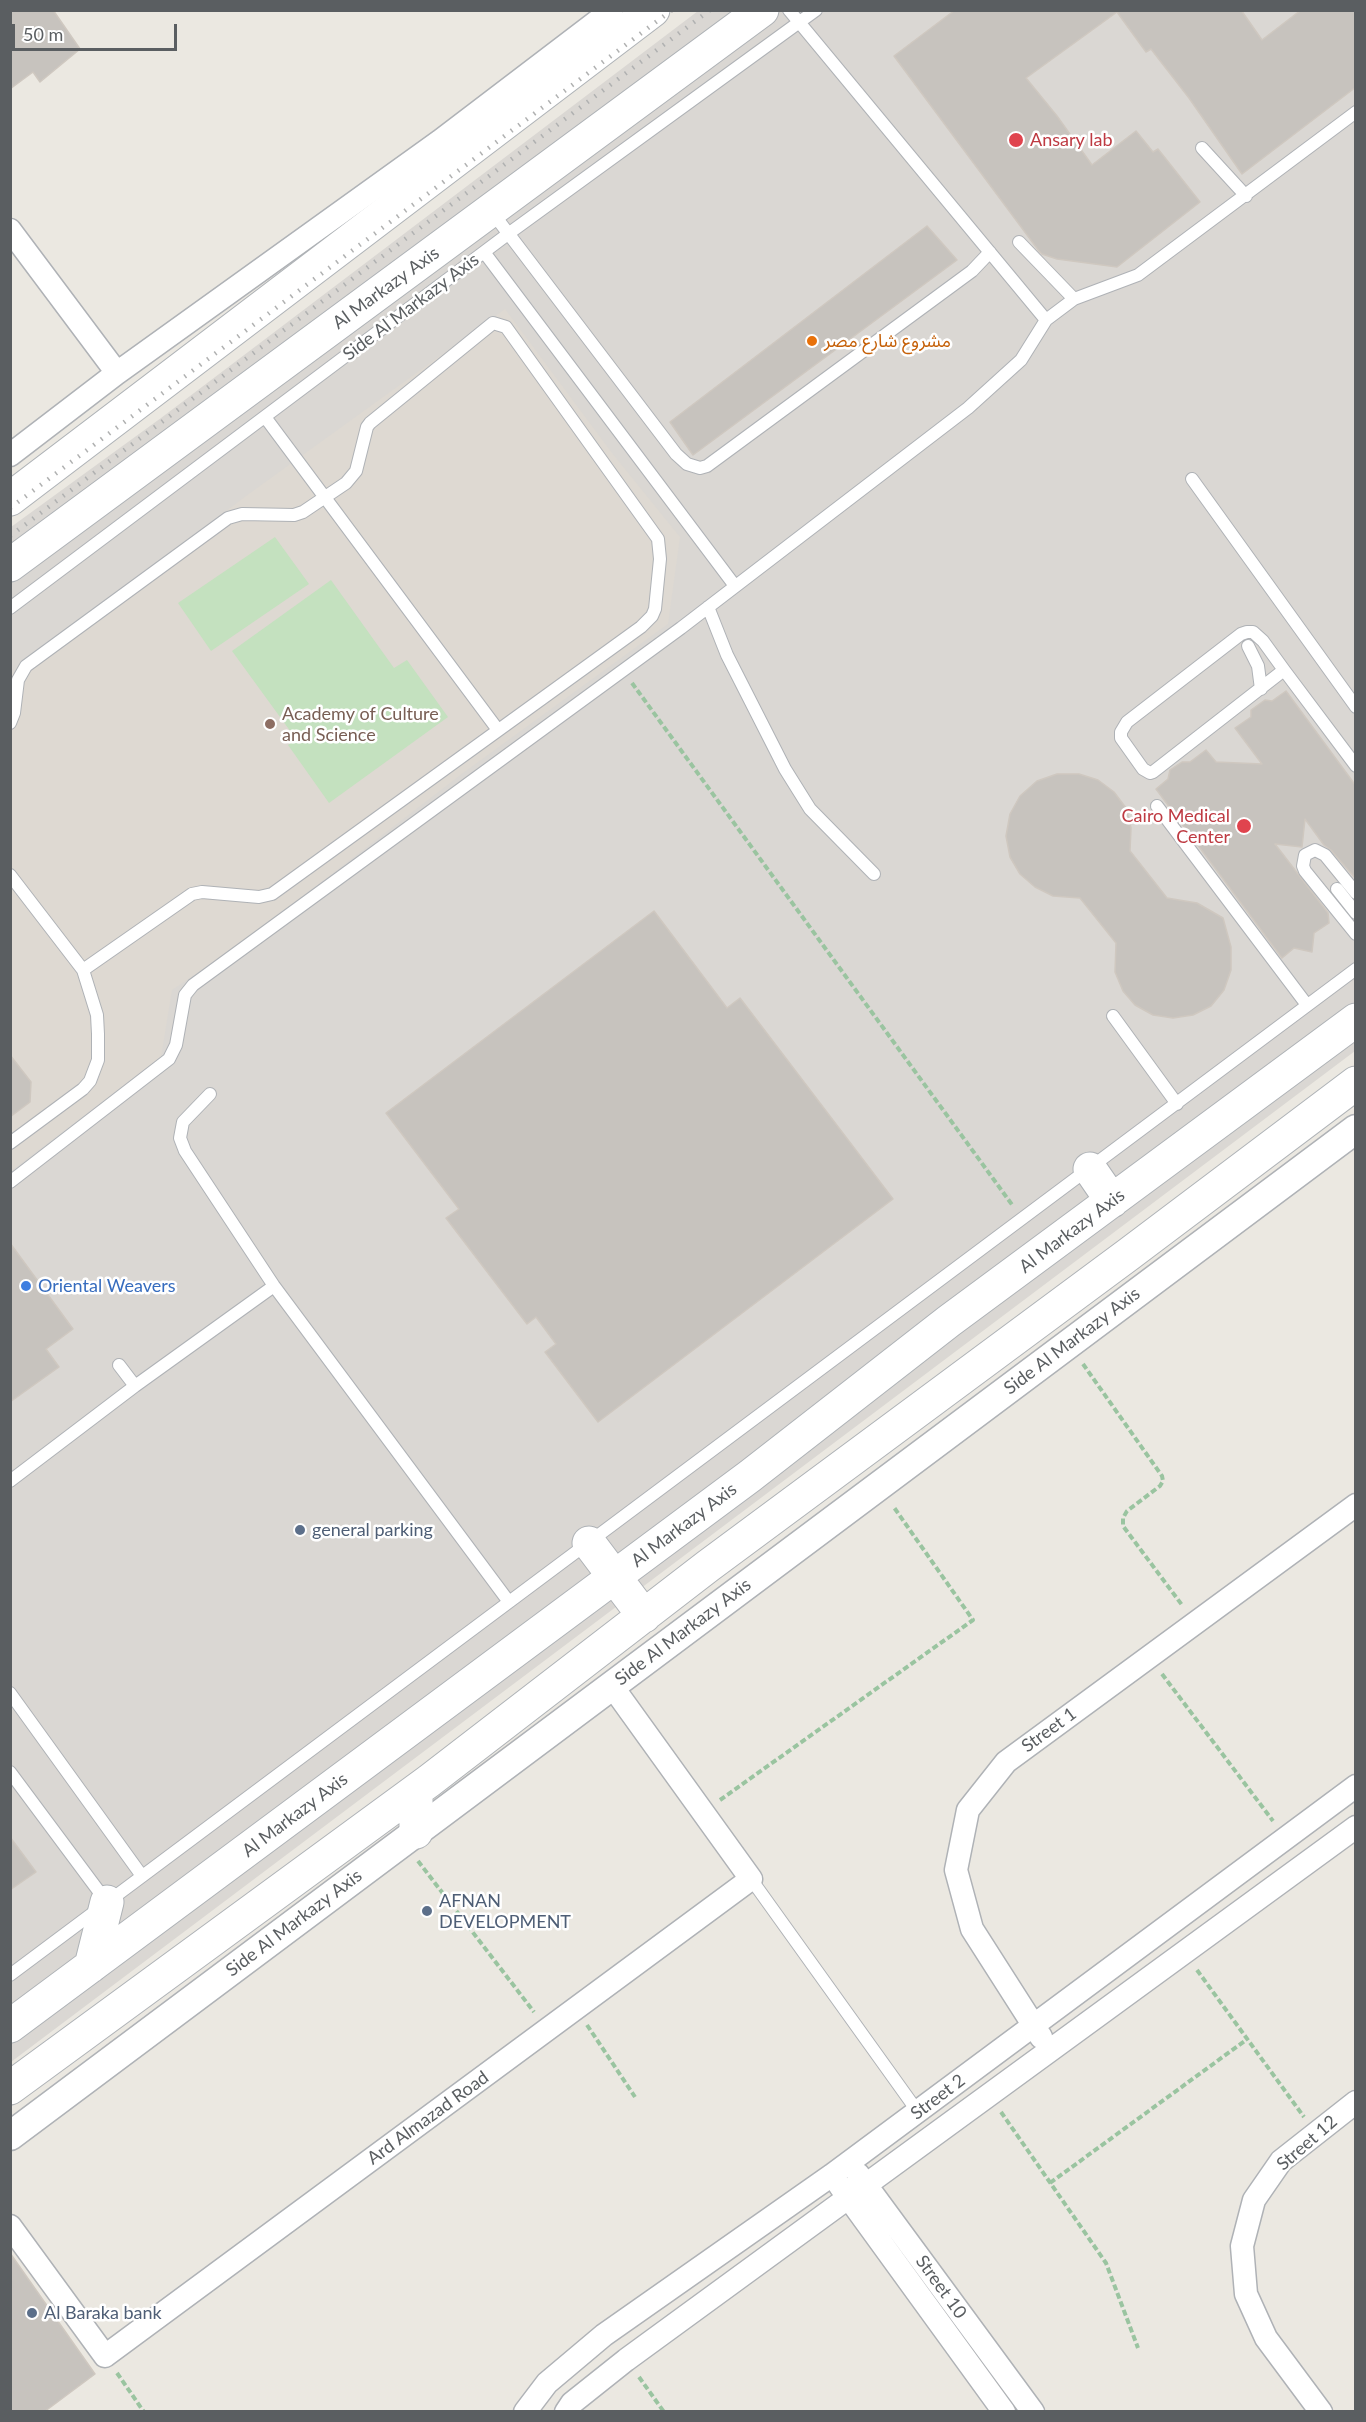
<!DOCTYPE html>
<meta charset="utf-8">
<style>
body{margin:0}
#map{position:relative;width:1366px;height:2422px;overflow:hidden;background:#ebe8e1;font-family:Lato,sans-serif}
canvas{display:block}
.frame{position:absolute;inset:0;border:12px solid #5a5e61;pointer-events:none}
.scale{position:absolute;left:12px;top:24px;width:165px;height:27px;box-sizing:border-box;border:3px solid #5a5e61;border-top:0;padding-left:8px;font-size:18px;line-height:21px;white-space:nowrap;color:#5a5e61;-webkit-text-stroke:4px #fff;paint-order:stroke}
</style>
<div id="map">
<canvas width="1366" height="2422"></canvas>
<div class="frame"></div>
<div class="scale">50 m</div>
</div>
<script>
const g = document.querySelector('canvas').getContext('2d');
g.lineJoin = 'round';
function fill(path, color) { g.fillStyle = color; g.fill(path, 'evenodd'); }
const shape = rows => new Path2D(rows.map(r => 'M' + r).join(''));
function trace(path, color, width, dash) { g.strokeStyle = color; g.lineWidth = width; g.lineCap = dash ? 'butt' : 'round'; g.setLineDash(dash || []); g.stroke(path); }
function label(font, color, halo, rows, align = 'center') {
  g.font = font + ' Lato,"Noto Sans Arabic",sans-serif'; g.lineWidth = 5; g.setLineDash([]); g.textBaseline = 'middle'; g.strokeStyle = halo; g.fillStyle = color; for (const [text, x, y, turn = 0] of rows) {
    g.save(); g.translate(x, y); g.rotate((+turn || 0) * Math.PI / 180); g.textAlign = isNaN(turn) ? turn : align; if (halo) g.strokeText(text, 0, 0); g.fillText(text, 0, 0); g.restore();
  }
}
fill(shape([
 [698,11,1355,11,1355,1051,11,2062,11,527,161,418]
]), '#dad7d3');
fill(shape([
 [505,309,612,453,680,537,668,624,463,773,246,940,172,990,161,1057,11,1171,11,675,246,496]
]), '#ded9d2');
fill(shape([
 [275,537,309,584,211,651,178,603],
 [331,580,394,668,407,660,448,717,329,803,288,745,296,739,232,651]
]), '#c4e1bf');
const building = shape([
 [10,10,53,10,80,49,40,82,33,72,10,89,10,10],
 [955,10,1241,10,1262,40,1301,10,1356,10,1356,87,1242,174,1189,98,1151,49,1146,52,1117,12,1026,78,1057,116,1092,165,1136,131,1153,152,1158,149,1200,202,1117,267,1057,259,1042,254,1039,251,894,56,955,10],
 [927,226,957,260,693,455,670,422,927,226],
 [1286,691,1356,786,1356,879,1331,850,1324,845,1305,819,1302,847,1275,844,1328,913,1329,923,1314,933,1312,952,1294,948,1282,958,1156,789,1168,779,1170,770,1182,762,1190,762,1206,750,1216,762,1262,764,1235,728,1251,717,1251,710,1265,700,1272,701,1286,691],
 [1057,774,1079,774,1098,780,1114,792,1126,808,1131,828,1130,851,1167,898,1197,903,1223,918,1231,947,1231,970,1224,990,1211,1006,1193,1015,1173,1018,1153,1015,1135,1005,1123,991,1115,972,1116,943,1080,898,1053,896,1035,887,1020,874,1010,857,1006,836,1010,814,1020,796,1037,781,1057,774],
 [654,911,727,1008,740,998,893,1199,598,1422,545,1352,556,1344,536,1317,527,1324,446,1218,459,1209,386,1113,654,911],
 [10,1055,31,1082,30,1102,10,1117,10,1055],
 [10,1243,73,1329,46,1349,59,1367,10,1402,10,1243],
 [10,1837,36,1872,10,1890,10,1837],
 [10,2253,95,2374,44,2412,10,2412,10,2253]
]);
fill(building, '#c7c3be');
trace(building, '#cfc8c0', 1.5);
const service = shape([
 [789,10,1046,320,1074,299,1138,275,1356,112],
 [1202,148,1246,196],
 [492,212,676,454,687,464,700,468,707,466,972,271,990,252],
 [1019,242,1074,299],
 [484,252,735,586],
 [265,417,498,730],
 [1192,479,1356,707],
 [708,607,727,655,785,769,810,809,874,874],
 [10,608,508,234,816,10],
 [1248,646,1258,666,1261,689],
 [1284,670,1153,772,1150,773,1143,769,1121,738,1121,732,1127,722,1241,634,1247,632,1253,632,1263,641,1284,670,1356,766],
 [10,723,14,713,18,680,26,666,228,518,242,514,294,515,303,512,346,483,356,471,367,427,370,423,493,323,506,327,658,539,660,559,655,609,652,616,641,627,272,894,259,897,202,892,192,894,83,970],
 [1157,806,1307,1005],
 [10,875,83,970,97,1015,98,1034,98,1060,90,1081,83,1089,10,1143],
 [1337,889,1356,913],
 [1356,893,1325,855,1315,850,1305,855,1303,866,1305,871,1356,934],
 [1113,1016,1177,1104],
 [210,1094,183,1122,180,1138,185,1151,274,1286,509,1602],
 [10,1182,169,1059,176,1045,185,995,193,985,681,628,968,408,1021,360,1046,320],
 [119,1365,135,1386],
 [10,1481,135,1386,274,1286],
 [10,1693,142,1876],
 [10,1772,106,1901],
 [751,1879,918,2112],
 [10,1975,1356,969]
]);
const minor = shape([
 [10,230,117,373],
 [10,455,117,373,440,141,612,10],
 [1041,2037,972,1929,956,1870,968,1810,1006,1762,1356,1505],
 [858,2174,1033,2412],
 [840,2186,1004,2412],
 [10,2226,105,2356,751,1879,612,1686],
 [525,2412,547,2383,604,2335,832,2175,1356,1786],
 [566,2412,572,2403,626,2360,1356,1827],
 [1321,2412,1266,2338,1246,2294,1242,2246,1254,2200,1281,2161,1356,2102]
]);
const tertiary = shape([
 [10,2136,1356,1129]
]);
const secondary = shape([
 [10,499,653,10],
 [10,565,762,10],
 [1090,1169,1112,1201],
 [589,1543,644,1616],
 [416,1791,416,1832],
 [91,1966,107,1902],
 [10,2026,750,1476,949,1321,1356,1020],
 [10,2088,429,1781,708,1566,1129,1254,1356,1083]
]);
trace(service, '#afb2b6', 14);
trace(minor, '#afb2b6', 25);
trace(tertiary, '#afb2b6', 31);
trace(secondary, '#aeb2b6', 35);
trace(shape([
 [632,683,1013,1206],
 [1083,1364,1162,1476,1163,1481,1160,1486,1127,1511,1123,1518,1123,1526,1182,1605],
 [1162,1674,1273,1821],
 [720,1800,973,1620,893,1506],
 [418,1861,534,2012],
 [1197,1970,1304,2117],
 [587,2025,635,2097],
 [1001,2112,1106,2263,1138,2348],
 [1050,2183,1246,2040],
 [117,2373,144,2412],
 [639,2377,664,2412]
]), '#9ac4a0', 4, [6, 3]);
trace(service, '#fff', 12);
trace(minor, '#fff', 22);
trace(tertiary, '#fff', 28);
trace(secondary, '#fff', 33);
trace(shape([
 [10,508,672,10],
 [10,536,710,10]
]), '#b0b1b1', 4.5, [1.5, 8]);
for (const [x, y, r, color] of [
 [1016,140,8,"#e0444e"],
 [812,341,6,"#e8710a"],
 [270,724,6,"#8d6e63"],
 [1244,826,8,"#e0444e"],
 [26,1286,6,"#3f7fe0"],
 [300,1530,6,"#5c6f8a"],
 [427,1911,6,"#5c6f8a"],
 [32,2313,6,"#5c6f8a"]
]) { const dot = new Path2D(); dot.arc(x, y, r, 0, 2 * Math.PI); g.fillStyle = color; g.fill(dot); trace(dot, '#fff', 2); }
label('18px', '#be3a42', '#fff', [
 ["Ansary lab",1030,140],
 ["Cairo Medical",1230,816,"right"],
 ["Center",1230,837,"right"]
], 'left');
label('18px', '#5a5e61', '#fff', [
 ["Al Markazy Axis",386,288,-36],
 ["Side Al Markazy Axis",411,307,-37],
 ["Al Markazy Axis",1072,1231,-37],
 ["Side Al Markazy Axis",1072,1341,-37],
 ["Al Markazy Axis",684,1525,-37],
 ["Side Al Markazy Axis",683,1632,-37],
 ["Street 1",1049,1730,-36],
 ["Al Markazy Axis",295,1815,-37],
 ["Side Al Markazy Axis",294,1923,-37],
 ["Street 2",938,2097,-37],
 ["Ard Almazad Road",428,2118,-36],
 ["Street 12",1307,2143,-41],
 ["Street 10",941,2287,54]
]);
label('18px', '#c56008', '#fff', [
 ["مشروع شارع مصر",824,341]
], 'left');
label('18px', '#785e54', '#fff', [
 ["Academy of Culture",282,714],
 ["and Science",282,735]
], 'left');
label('18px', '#366cbe', '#fff', [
 ["Oriental Weavers",38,1286]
], 'left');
label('18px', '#4e5e75', '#fff', [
 ["general parking",312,1530],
 ["AFNAN",439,1901],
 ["DEVELOPMENT",439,1922],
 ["Al Baraka bank",44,2313]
], 'left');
</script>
